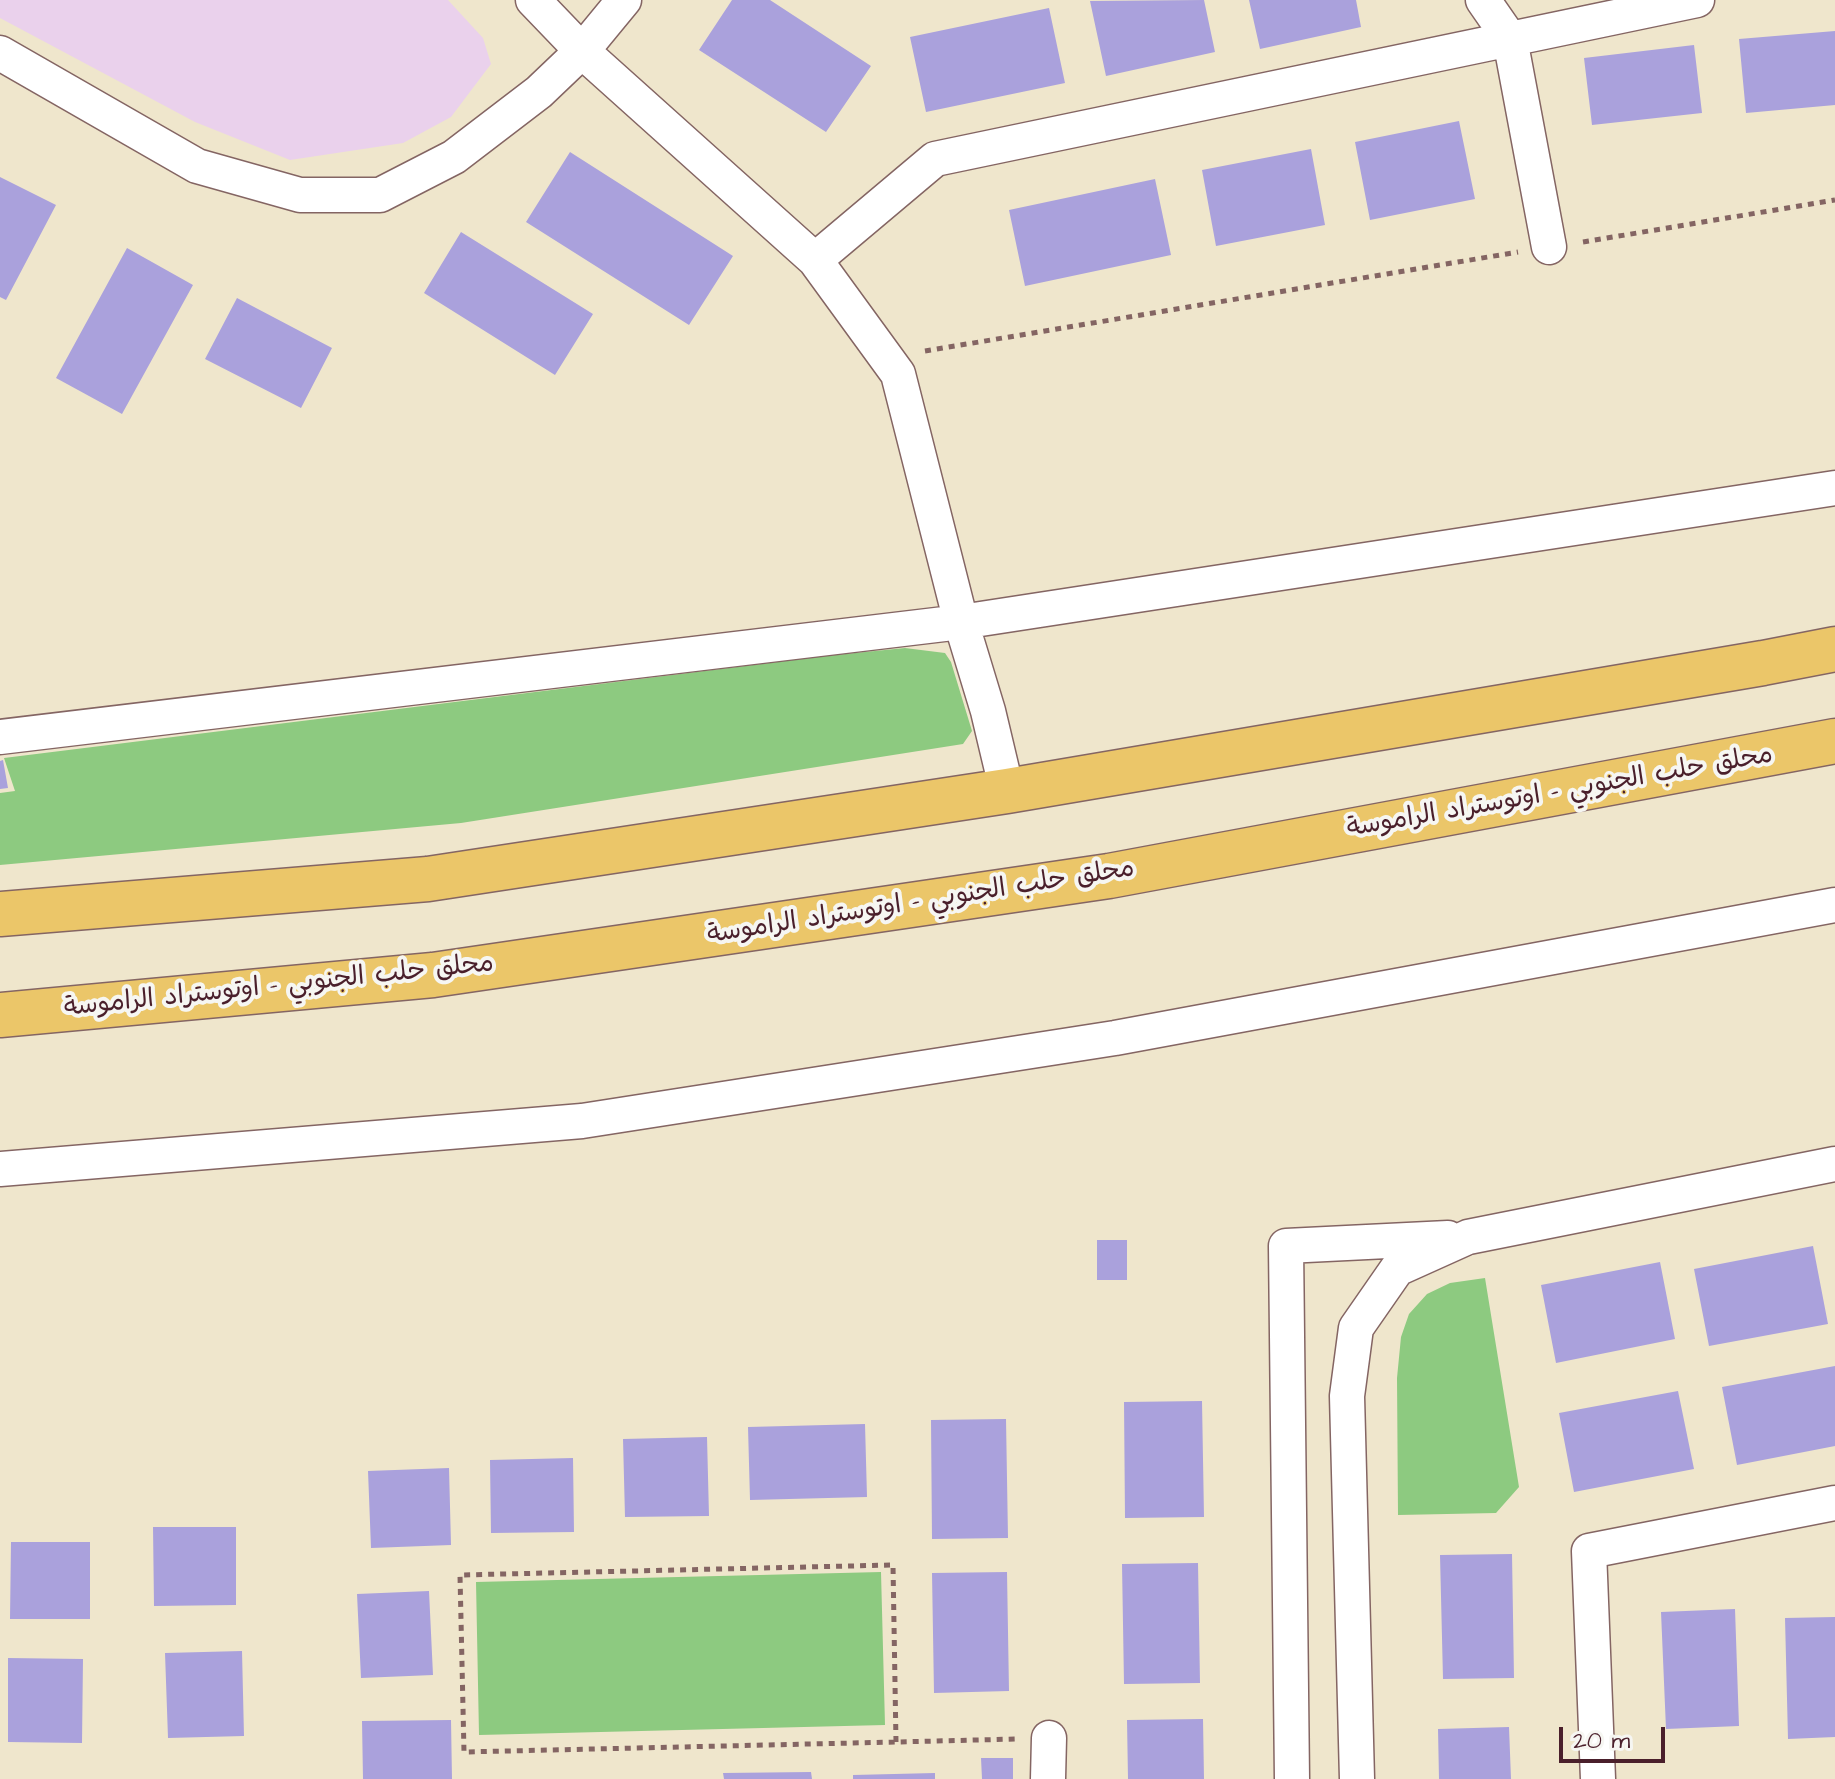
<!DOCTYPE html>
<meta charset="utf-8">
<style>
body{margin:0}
#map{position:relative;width:1835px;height:1779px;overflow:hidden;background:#efe6cc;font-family:"Architects Daughter",sans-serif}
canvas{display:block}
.scale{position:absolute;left:1559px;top:1727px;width:106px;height:36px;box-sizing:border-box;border:4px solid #4a1f2b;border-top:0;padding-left:10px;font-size:24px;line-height:28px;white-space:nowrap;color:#4a1f2b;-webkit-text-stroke:6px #f6f6f2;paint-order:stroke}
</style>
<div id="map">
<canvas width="1835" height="1779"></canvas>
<div class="scale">20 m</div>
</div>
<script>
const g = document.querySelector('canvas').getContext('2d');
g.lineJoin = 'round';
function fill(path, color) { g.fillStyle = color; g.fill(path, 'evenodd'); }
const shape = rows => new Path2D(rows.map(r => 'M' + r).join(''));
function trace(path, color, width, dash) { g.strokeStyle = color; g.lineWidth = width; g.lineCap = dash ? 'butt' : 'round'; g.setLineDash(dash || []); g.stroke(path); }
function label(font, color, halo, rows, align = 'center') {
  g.font = font + ' "Architects Daughter","Playpen Sans Arabic",sans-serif'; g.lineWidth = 8; g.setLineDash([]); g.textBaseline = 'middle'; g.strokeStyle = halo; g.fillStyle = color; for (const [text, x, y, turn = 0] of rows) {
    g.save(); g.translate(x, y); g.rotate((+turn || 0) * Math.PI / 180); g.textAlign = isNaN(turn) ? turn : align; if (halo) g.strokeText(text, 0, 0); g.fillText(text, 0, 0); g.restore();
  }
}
fill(shape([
 [0,0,448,0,483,38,491,64,451,117,403,143,290,160,195,122,0,18]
]), '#ead1ec');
fill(shape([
 [905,648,945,653,951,662,972,731,963,744,461,823,0,865,0,793,15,791,4,758,825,656],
 [1485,1278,1519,1487,1496,1513,1398,1515,1397,1378,1401,1337,1409,1314,1427,1294,1450,1283],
 [881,1572,885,1725,479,1735,476,1582]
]), '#8dca80');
fill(shape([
 [732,0,770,0,871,66,826,132,699,50],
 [1204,0,1215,52,1106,76,1090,1],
 [1249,0,1356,0,1361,27,1260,49],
 [1049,8,1065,83,926,112,910,37],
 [1835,31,1835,105,1746,113,1739,39],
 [1694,45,1702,113,1592,125,1584,58],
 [1459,121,1475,199,1370,220,1355,142],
 [1311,149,1325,225,1216,246,1202,170],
 [570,152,733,256,689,325,526,222],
 [0,177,56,205,6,300,0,297],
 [1155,179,1171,255,1025,286,1009,210],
 [461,232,593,314,555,375,424,293],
 [127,248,193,285,122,414,56,378],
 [237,298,332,348,301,408,205,359],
 [3,760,8,788,0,789,0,761],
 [1097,1240,1127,1240,1127,1280,1097,1280],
 [1813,1246,1828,1324,1709,1346,1694,1269],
 [1660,1262,1675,1339,1556,1363,1541,1285],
 [1835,1366,1835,1446,1737,1465,1722,1387],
 [1678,1391,1694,1469,1574,1492,1559,1413],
 [1202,1401,1204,1517,1125,1518,1124,1402],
 [1006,1419,1008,1538,932,1539,931,1420],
 [865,1424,867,1497,750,1500,748,1427],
 [707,1437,709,1516,625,1517,623,1439],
 [573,1458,574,1532,491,1533,490,1460],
 [449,1468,451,1545,371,1548,368,1471],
 [153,1527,236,1527,236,1605,154,1606],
 [11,1542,90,1542,90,1619,10,1619],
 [1512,1554,1514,1678,1443,1679,1440,1555],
 [1198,1563,1200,1683,1124,1684,1122,1564],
 [1007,1572,1009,1691,934,1693,932,1573],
 [429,1591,433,1675,361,1678,357,1594],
 [1735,1609,1739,1726,1666,1729,1661,1612],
 [1835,1617,1835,1737,1788,1739,1785,1618],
 [242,1651,244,1736,168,1738,165,1653],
 [8,1658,83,1659,82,1743,8,1742],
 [1203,1719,1204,1779,1128,1779,1127,1720],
 [451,1720,452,1779,363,1779,362,1721],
 [1509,1727,1511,1779,1439,1779,1438,1729],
 [981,1758,1013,1758,1013,1779,982,1779],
 [811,1772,812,1779,724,1779,723,1773],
 [935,1773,935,1779,853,1779,853,1775]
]), '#aaa1dc');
const street = shape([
 [533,0,582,51,815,260,898,374,961,622,988,711,1007,791],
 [1483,0,1510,39,1549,247],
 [0,53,197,166,300,195,380,195,454,157,539,92,582,51,624,0],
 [815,260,935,159,1697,0],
 [0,737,961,622,1835,488],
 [0,1169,582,1121,1115,1038,1835,905],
 [1048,1779,1049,1738],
 [1292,1779,1286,1246,1448,1238],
 [1357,1779,1347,1396,1356,1328,1397,1269,1468,1237,1835,1164],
 [1598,1779,1589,1551,1835,1503]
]);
const highway = shape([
 [0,914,428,879,1007,791,1763,663,1835,649],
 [0,1015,433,975,1109,876,1835,741]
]);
trace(street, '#846563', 37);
trace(highway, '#846563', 47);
trace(shape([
 [1583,242,1835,200],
 [925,351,1518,252],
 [896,1742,893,1565,460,1575,464,1752,896,1742,1016,1739]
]), '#846563', 5, [6, 6]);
trace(street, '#fff', 34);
trace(highway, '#ebc669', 44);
label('26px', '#4a1f2b', '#f6f6f2', [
 ["محلق حلب الجنوبي - اوتوستراد الراموسة",1560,793,-10],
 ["محلق حلب الجنوبي - اوتوستراد الراموسة",921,903,-9],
 ["محلق حلب الجنوبي - اوتوستراد الراموسة",279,987,-6]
]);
</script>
